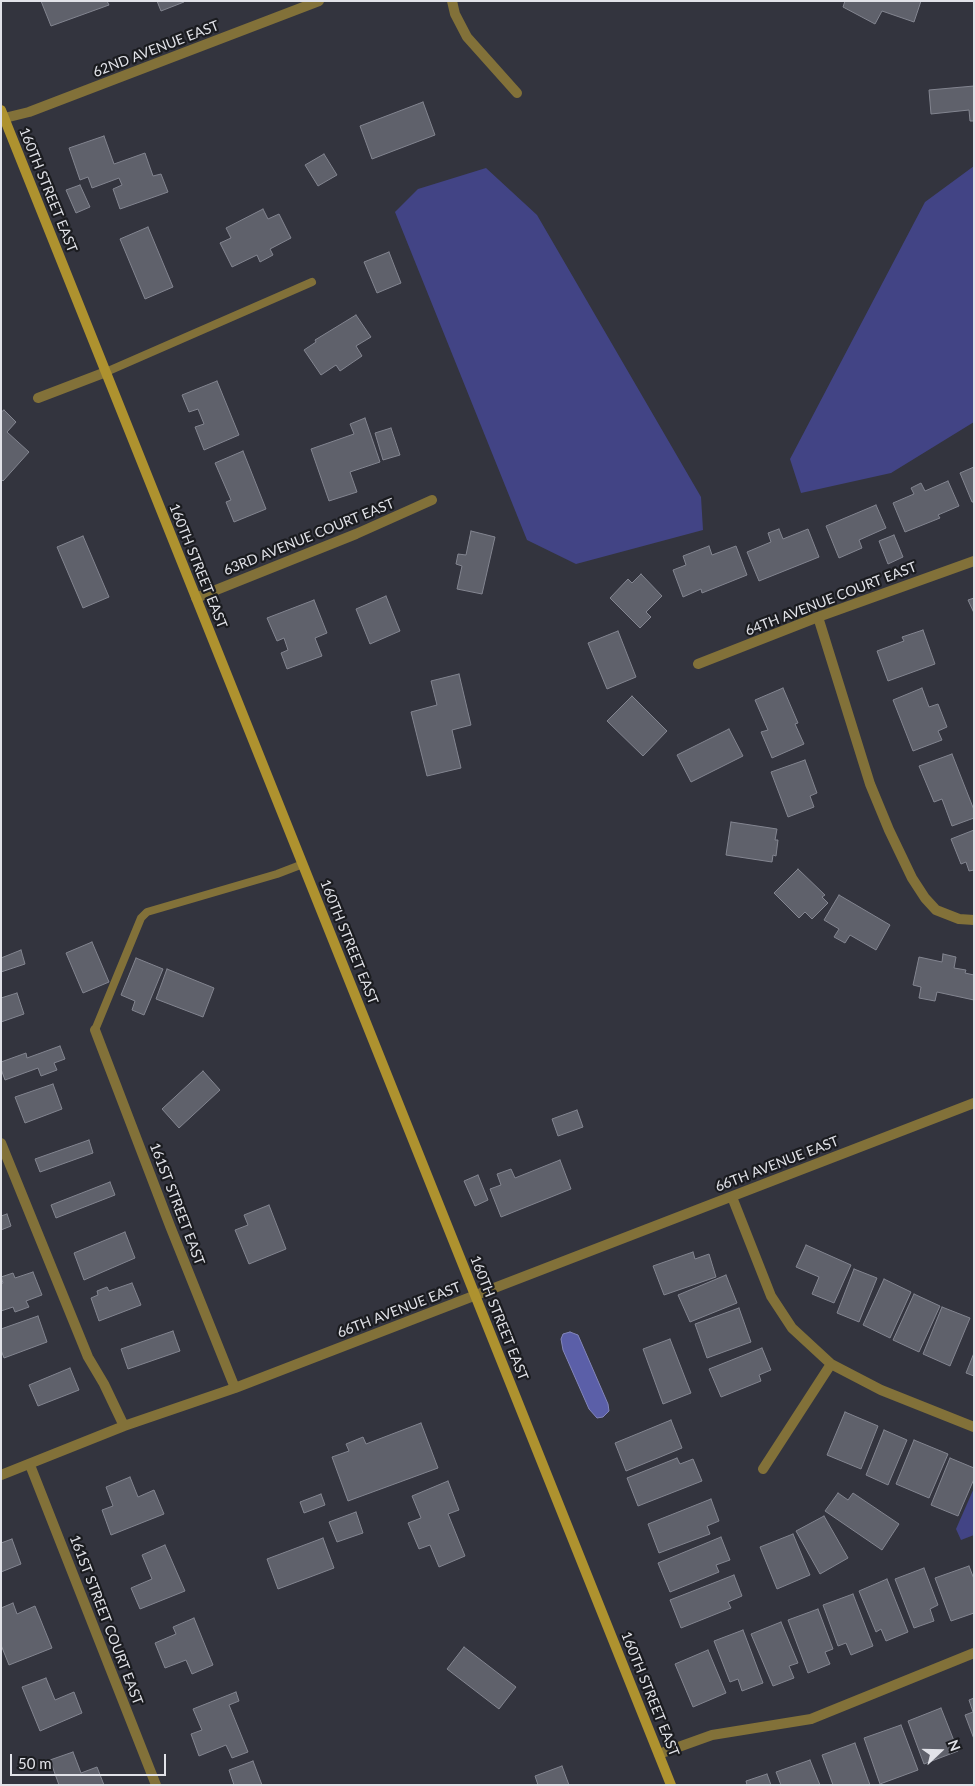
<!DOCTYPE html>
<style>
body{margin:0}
#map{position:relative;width:975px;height:1786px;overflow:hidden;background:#33343e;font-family:Lato,sans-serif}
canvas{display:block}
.frame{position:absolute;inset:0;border:2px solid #e1e2e8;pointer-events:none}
.north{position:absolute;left:915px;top:1726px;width:50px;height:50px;-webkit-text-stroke:4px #1b1c20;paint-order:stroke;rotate:69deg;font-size:14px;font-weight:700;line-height:20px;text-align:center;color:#e1e2e8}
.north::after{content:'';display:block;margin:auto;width:18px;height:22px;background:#e1e2e8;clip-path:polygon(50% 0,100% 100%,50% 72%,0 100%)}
.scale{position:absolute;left:10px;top:1754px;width:156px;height:22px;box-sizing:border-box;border:2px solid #e1e2e8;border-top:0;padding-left:6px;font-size:15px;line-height:18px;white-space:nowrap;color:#e1e2e8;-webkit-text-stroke:4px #1b1c20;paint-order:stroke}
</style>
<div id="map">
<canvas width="975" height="1786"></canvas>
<div class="frame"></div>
<div class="north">N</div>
<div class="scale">50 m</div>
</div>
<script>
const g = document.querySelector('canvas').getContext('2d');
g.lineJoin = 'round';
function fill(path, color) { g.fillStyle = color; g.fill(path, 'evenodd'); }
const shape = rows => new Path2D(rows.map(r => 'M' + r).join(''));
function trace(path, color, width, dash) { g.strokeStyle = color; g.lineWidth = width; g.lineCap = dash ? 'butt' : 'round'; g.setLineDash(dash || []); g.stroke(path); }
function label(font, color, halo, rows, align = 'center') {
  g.font = font + ' Lato,sans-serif'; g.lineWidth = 4.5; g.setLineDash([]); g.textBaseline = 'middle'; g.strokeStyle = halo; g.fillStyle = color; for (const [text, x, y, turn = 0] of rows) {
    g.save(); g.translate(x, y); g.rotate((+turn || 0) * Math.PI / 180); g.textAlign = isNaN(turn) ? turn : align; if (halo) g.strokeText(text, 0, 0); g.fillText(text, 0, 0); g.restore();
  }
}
fill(shape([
 [974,166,974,422,891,473,801,493,790,459,925,202],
 [486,168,537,215,701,497,703,530,576,564,527,540,395,212,418,189],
 [974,1488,974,1535,961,1540,956,1529]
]), '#424485');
const water = shape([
 [570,1332,578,1335,608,1404,609,1411,603,1417,597,1418,589,1409,563,1350,561,1339,563,1334,570,1332]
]);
fill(water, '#5b5fa8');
trace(water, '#8386bb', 1);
const building = shape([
 [41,1,107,1,109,5,51,26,41,1],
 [157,1,184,1,184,2,161,11,157,1],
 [845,1,921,1,914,22,882,11,875,24,843,7,845,1],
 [974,86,974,121,970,121,969,110,931,114,929,90,974,86],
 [423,102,435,135,372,159,360,126,423,102],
 [104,136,114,164,145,153,153,176,161,174,168,192,120,209,113,189,122,185,119,178,92,188,88,177,80,180,69,148,104,136],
 [324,154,337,175,318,186,305,165,324,154],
 [80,185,90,207,76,213,66,190,80,185],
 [263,209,268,219,279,214,291,238,270,249,273,255,260,262,257,255,232,267,220,243,231,238,226,228,263,209],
 [148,227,173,287,145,299,120,239,148,227],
 [389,252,401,283,377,293,364,262,389,252],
 [356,315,371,337,356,346,362,356,340,371,336,365,321,375,304,350,316,342,315,340,356,315],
 [217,381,239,435,204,450,195,427,204,424,198,409,189,412,182,395,217,381],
 [4,410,16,422,7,432,29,452,3,481,1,479,1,412,4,410],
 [365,418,380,462,350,472,357,492,329,501,311,449,354,434,350,424,365,418],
 [391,428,400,455,383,460,375,433,391,428],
 [243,451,266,509,234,522,226,502,231,500,215,463,243,451],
 [974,467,974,502,972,502,960,473,974,467],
 [948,481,959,506,938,515,940,518,905,532,893,503,914,494,911,488,921,483,925,491,948,481],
 [876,505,886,528,859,540,862,548,839,558,826,526,876,505],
 [779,529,783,539,808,529,819,557,759,581,747,552,771,542,768,533,779,529],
 [471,531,495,537,482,594,457,589,462,566,456,564,458,554,466,555,471,531],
 [894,535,903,557,888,564,879,541,894,535],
 [83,536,109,597,83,608,57,547,83,536],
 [709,546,712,555,736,546,747,575,702,593,701,589,683,597,673,570,686,565,683,556,709,546],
 [641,574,662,596,646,612,651,617,640,628,610,598,628,579,632,583,641,574],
 [386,596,400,631,370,644,356,609,386,596],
 [974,598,974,613,968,600,974,598],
 [314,600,327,633,315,638,322,656,287,669,281,653,288,650,284,638,277,641,267,618,314,600],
 [923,630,935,664,888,681,877,651,904,641,902,637,923,630],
 [618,631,636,677,607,689,588,643,618,631],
 [459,674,471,725,452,730,461,768,427,776,411,712,437,705,431,681,459,674],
 [783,688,798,723,795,724,804,744,772,758,761,732,768,730,755,700,783,688],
 [922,688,929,707,938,704,947,727,938,731,942,740,913,751,893,700,922,688],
 [632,696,667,731,643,756,607,721,632,696],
 [729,729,743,756,691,782,677,755,729,729],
 [952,754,974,810,974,818,952,826,942,799,934,802,919,766,952,754],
 [805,760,817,793,810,796,814,807,788,817,771,772,805,760],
 [731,822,777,829,775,840,778,840,776,856,773,855,772,862,726,855,731,822],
 [974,830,974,870,969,871,966,862,961,864,951,839,974,830],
 [798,869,825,895,822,897,828,903,812,919,805,912,799,918,774,893,798,869],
 [839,895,890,925,876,950,850,935,845,943,834,937,839,929,824,920,839,895],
 [92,942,109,982,83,993,66,953,92,942],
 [21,950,25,964,1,972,1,958,21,950],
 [943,954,956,957,954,968,966,970,965,973,974,975,974,1000,937,992,935,1001,919,998,921,987,913,985,919,957,942,962,943,954],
 [136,958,163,969,144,1015,132,1010,135,1001,121,995,136,958],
 [167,969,214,988,203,1017,156,999,167,969],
 [17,993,24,1014,1,1022,1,998,17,993],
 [60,1046,65,1059,54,1063,57,1070,41,1076,38,1068,5,1080,1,1069,1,1062,26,1053,27,1058,60,1046],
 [203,1071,220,1090,179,1128,162,1109,203,1071],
 [53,1084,62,1109,25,1123,15,1097,53,1084],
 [577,1110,583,1127,558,1136,552,1119,577,1110],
 [89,1140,93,1153,40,1172,35,1159,89,1140],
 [560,1160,571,1189,501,1217,490,1189,501,1185,497,1174,511,1169,515,1178,560,1160],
 [478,1175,488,1200,475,1206,464,1181,478,1175],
 [110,1182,115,1195,56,1218,51,1205,110,1182],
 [269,1205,286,1249,249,1264,235,1230,248,1225,244,1215,269,1205],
 [7,1214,11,1226,1,1230,1,1216,7,1214],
 [125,1232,135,1258,84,1280,74,1253,125,1232],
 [806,1245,851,1265,834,1303,812,1294,819,1277,796,1267,806,1245],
 [693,1252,695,1259,709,1254,716,1277,664,1295,653,1266,693,1252],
 [854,1269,877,1278,859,1322,837,1313,854,1269],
 [33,1272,42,1295,26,1301,29,1307,15,1312,13,1307,1,1311,1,1284,3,1283,1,1277,13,1273,15,1278,33,1272],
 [726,1275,737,1303,690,1322,678,1295,726,1275],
 [884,1279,911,1292,890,1338,863,1325,884,1279],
 [132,1283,141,1305,99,1321,91,1298,98,1295,97,1291,107,1287,109,1291,132,1283],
 [914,1294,940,1306,919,1352,893,1340,914,1294],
 [942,1307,970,1318,950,1366,923,1354,942,1307],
 [739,1308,751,1342,707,1358,695,1324,739,1308],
 [38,1316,47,1342,4,1358,1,1350,1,1329,38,1316],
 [173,1331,180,1351,128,1369,121,1349,173,1331],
 [670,1339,691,1393,663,1404,643,1349,670,1339],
 [762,1348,771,1370,759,1375,761,1381,721,1397,709,1369,762,1348],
 [974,1353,974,1376,966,1373,974,1353],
 [70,1368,79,1390,38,1406,29,1385,70,1368],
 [845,1412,878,1426,861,1469,827,1455,845,1412],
 [671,1420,682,1448,626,1471,615,1443,671,1420],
 [421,1423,438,1468,348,1501,332,1457,349,1451,346,1444,363,1437,366,1444,421,1423],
 [884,1430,907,1440,888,1485,866,1475,884,1430],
 [914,1440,948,1454,929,1498,896,1484,914,1440],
 [677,1458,680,1464,693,1459,702,1481,638,1506,627,1478,677,1458],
 [950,1458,974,1468,974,1479,958,1516,931,1505,950,1458],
 [130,1477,138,1497,154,1490,164,1514,111,1535,102,1510,113,1506,106,1487,130,1477],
 [448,1481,459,1510,448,1514,465,1556,439,1567,430,1545,419,1549,408,1523,421,1518,412,1496,448,1481],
 [838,1493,848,1500,853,1493,899,1524,882,1550,825,1511,838,1493],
 [321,1494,325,1505,304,1513,300,1502,321,1494],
 [711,1499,719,1521,707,1526,710,1534,659,1553,648,1524,711,1499],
 [356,1512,363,1533,337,1542,329,1522,356,1512],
 [824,1516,848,1558,820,1574,796,1531,824,1516],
 [793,1534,810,1575,777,1589,760,1547,793,1534],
 [721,1537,730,1560,716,1565,719,1572,670,1592,658,1563,721,1537],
 [323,1538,334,1568,278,1589,267,1559,323,1538],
 [12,1539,21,1564,1,1572,1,1543,12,1539],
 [165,1545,185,1591,140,1609,131,1588,152,1579,142,1555,165,1545],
 [969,1566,974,1579,974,1613,951,1621,935,1578,969,1566],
 [924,1568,938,1605,930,1609,934,1621,914,1628,895,1579,924,1568],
 [734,1575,742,1596,728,1602,731,1608,681,1628,670,1600,734,1575],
 [887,1579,908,1632,886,1641,881,1629,876,1632,859,1591,887,1579],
 [853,1594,873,1646,851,1655,846,1643,838,1646,823,1605,853,1594],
 [13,1603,17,1614,35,1606,52,1648,9,1665,1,1645,1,1608,13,1603],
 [818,1609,833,1649,825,1652,830,1664,808,1673,788,1620,818,1609],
 [194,1618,213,1665,192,1674,186,1660,165,1668,155,1643,176,1634,173,1627,194,1618],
 [781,1622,798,1663,789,1666,794,1678,773,1686,751,1634,781,1622],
 [743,1630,763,1683,742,1691,738,1679,730,1682,714,1641,743,1630],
 [464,1647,516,1687,499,1709,447,1669,464,1647],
 [708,1650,726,1693,693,1707,675,1664,708,1650],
 [46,1678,55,1700,74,1692,82,1713,40,1731,22,1687,46,1678],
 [236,1692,239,1701,229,1705,248,1752,232,1758,226,1745,199,1756,191,1734,202,1730,193,1709,236,1692],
 [974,1698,974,1739,965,1715,973,1712,969,1700,974,1698],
 [941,1708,958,1751,924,1764,908,1721,941,1708],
 [901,1725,918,1770,880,1784,864,1738,901,1725],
 [855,1743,870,1785,833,1785,822,1755,855,1743],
 [73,1752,81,1773,97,1767,104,1785,59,1785,50,1760,73,1752],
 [810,1760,820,1785,781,1785,776,1772,810,1760],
 [253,1761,262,1785,234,1785,229,1770,253,1761],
 [562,1766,569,1785,538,1785,535,1776,562,1766],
 [767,1774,771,1785,747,1785,746,1781,767,1774]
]);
fill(building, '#5f616b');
trace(building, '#838590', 1);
trace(shape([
 [106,372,312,282],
 [95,1030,141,918,147,912,277,874,303,864]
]), '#827139', 8);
trace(shape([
 [452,1,455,14,467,37,517,93],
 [1,119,29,112,319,1],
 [38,398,106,372],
 [196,598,356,534,432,500],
 [818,617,870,784,889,830,912,878,925,898,936,910,959,919,974,920],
 [698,664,818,617,974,561],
 [95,1030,170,1226,235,1388],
 [1,1143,88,1357,104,1384,124,1426],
 [732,1197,771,1296,792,1328,831,1364,881,1390,974,1427],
 [30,1465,156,1785],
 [763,1469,831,1364],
 [1,1475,124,1426,235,1388,974,1103],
 [659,1754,712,1735,811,1719,974,1653]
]), '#827139', 10);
trace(shape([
 [1,110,671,1785]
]), '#ae922f', 10);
label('14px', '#e1e2e8', '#1b1c20', [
 ["62ND AVENUE EAST",156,49,-21],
 ["160TH STREET EAST",48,190,68],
 ["63RD AVENUE COURT EAST",309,537,-22],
 ["160TH STREET EAST",198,566,68],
 ["64TH AVENUE COURT EAST",831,599,-21],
 ["160TH STREET EAST",349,942,68],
 ["66TH AVENUE EAST",777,1164,-21],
 ["161ST STREET EAST",177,1204,69],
 ["66TH AVENUE EAST",399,1310,-21],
 ["160TH STREET EAST",499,1318,68],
 ["161ST STREET COURT EAST",106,1620,69],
 ["160TH STREET EAST",650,1694,68]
]);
</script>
